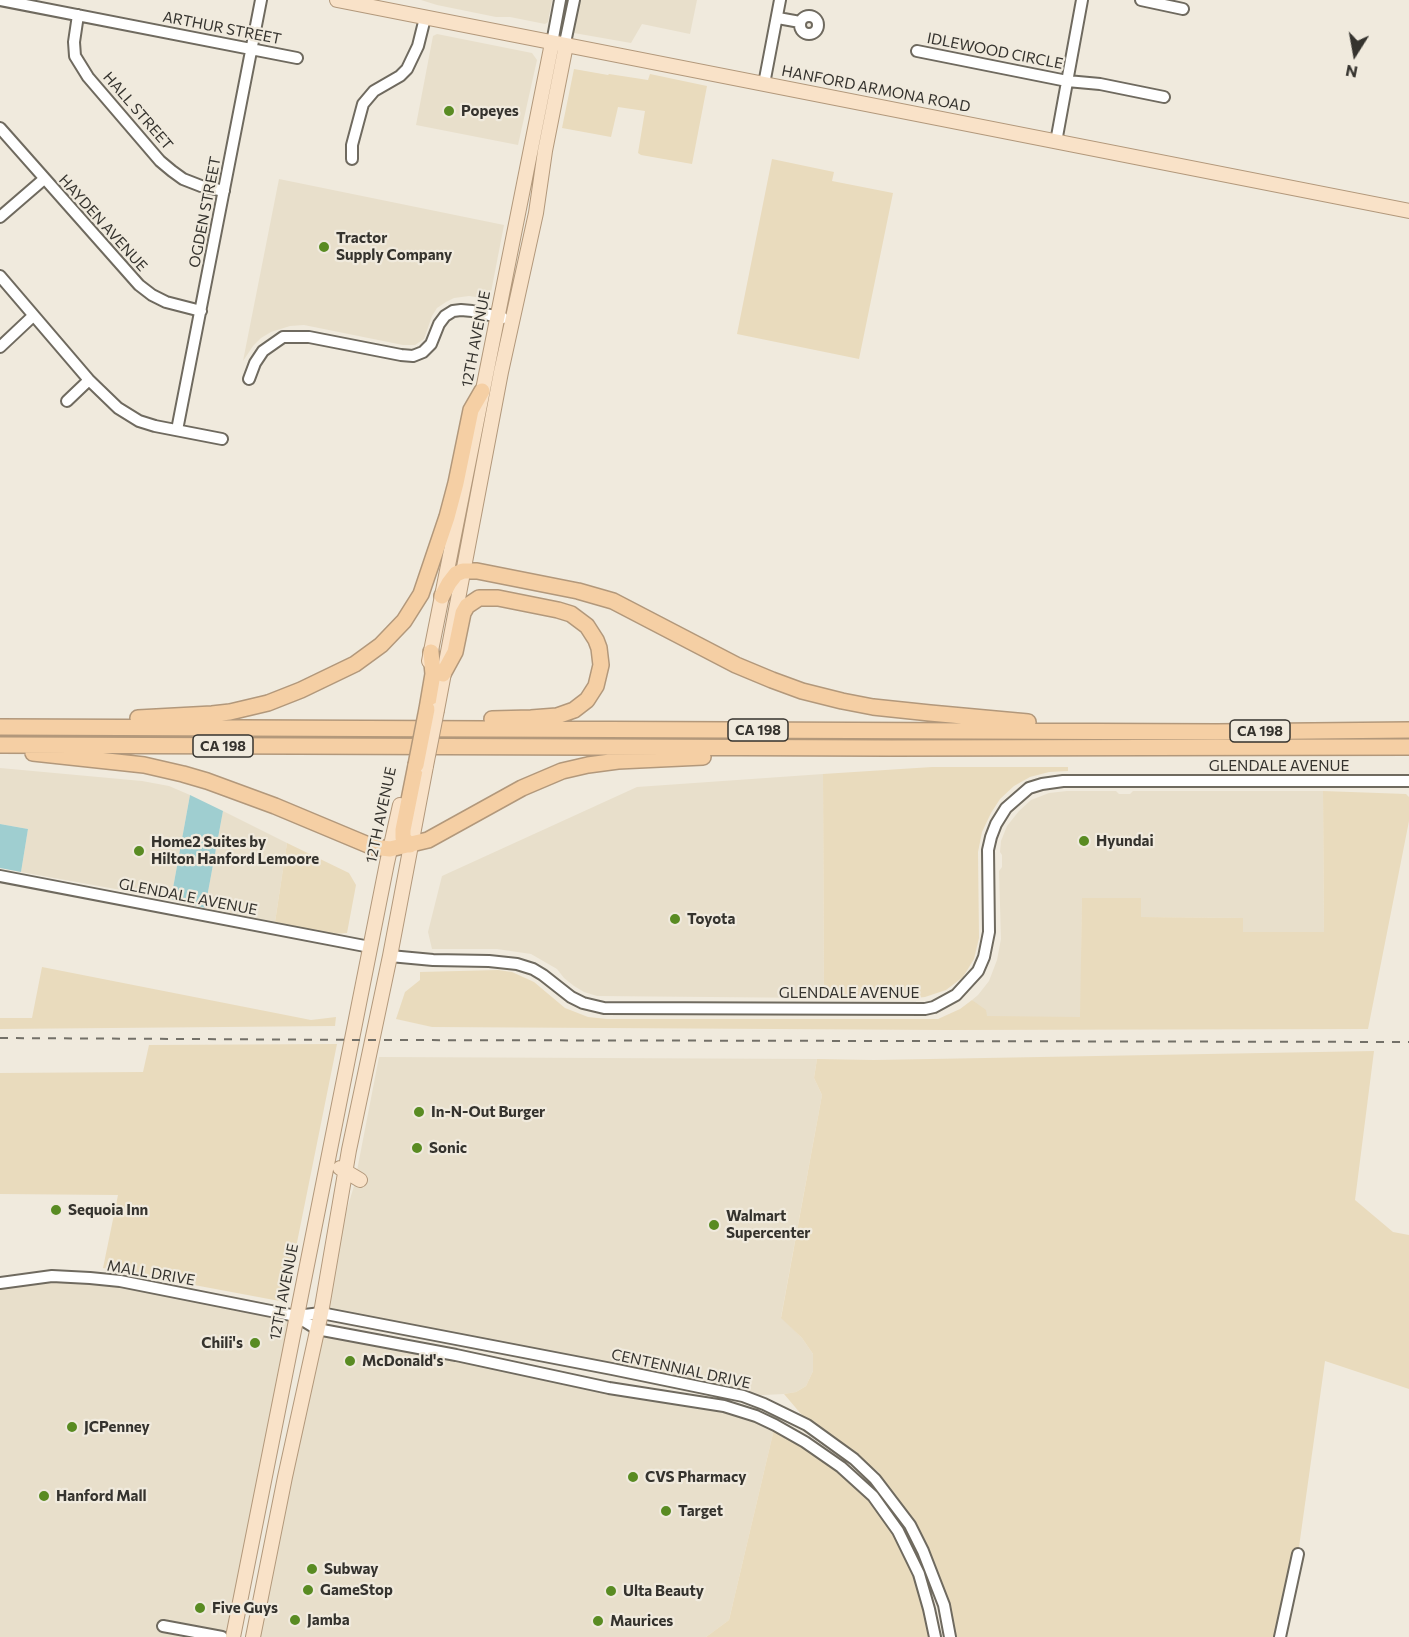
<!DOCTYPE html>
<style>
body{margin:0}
#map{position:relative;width:1409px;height:1637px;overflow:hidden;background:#f0eadd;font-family:Commissioner,sans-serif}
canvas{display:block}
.north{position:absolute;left:1325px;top:24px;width:60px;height:60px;-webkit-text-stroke:4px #f0eadd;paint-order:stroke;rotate:191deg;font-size:16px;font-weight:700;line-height:24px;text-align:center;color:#35332e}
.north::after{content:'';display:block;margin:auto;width:21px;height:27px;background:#35332e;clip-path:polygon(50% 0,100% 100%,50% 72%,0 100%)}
</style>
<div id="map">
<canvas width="1409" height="1637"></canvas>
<div class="north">N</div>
</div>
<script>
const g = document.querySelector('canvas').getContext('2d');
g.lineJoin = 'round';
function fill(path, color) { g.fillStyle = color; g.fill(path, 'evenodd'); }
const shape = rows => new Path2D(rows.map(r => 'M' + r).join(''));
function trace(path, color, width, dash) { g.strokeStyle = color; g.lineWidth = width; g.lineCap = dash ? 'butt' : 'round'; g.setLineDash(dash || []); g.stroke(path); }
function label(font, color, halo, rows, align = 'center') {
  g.font = font + ' Commissioner,sans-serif'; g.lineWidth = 4.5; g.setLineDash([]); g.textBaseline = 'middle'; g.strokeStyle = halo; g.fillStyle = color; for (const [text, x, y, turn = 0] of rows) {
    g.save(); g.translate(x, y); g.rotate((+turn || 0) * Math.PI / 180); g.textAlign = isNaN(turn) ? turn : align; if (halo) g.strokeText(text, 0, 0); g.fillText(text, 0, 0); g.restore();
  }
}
fill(shape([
 [421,0,552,0,548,22,545,24,510,17,496,17,437,5],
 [580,0,697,0,690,34,642,24,631,43,574,33],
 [437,34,532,53,537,60,518,145,416,125,433,36],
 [279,179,504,225,491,292,482,298,469,296,454,298,446,302,437,308,432,316,424,339,415,345,403,345,304,325,290,326,271,332,261,338,253,346,243,361],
 [0,768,142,781,169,786,190,795,171,899,21,872,28,829,0,824],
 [823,774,824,998,597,996,584,992,574,986,564,978,557,969,531,954,497,949,432,949,428,932,442,876,637,787],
 [1067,791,1116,791,1119,794,1130,794,1133,791,1323,791,1324,932,1243,932,1243,918,1140,917,1141,899,1082,899,1081,1017,987,1017,972,1000,978,995,989,981,997,960,1001,939,999,871,1002,867,1002,855,1000,852,1001,841,1007,826,1019,811,1031,800,1049,793],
 [223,811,287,843,275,922,205,908],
 [379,1057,817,1059,814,1078,822,1095,781,1317,802,1338,813,1354,813,1371,806,1386,796,1392,784,1394,743,1396,321,1313,339,1235,354,1186],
 [69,1276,296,1316,233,1637,0,1637,0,1283],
 [317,1329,724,1406,775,1425,729,1620,706,1637,253,1637]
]), '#e8dfcb');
fill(shape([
 [574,69,608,75,609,74,648,80,650,74,707,86,692,164,641,155,638,153,645,111,618,107,611,137,562,128],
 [772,159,834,172,832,181,893,193,859,359,737,334],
 [932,767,1068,767,1068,771,1049,772,1030,777,1014,786,1000,799,991,813,982,832,978,852,979,938,974,959,963,977,946,990,925,997,907,999,824,998,823,774],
 [1323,791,1406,794,1409,797,1409,821,1368,1029,946,1030,432,1027,396,1019,405,992,420,980,420,972,498,970,512,972,534,982,565,1008,588,1017,607,1019,938,1019,960,1009,972,1000,986,1010,987,1016,1080,1017,1082,898,1141,898,1141,917,1243,918,1243,932,1324,932],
 [287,843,349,873,356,885,347,933,333,934,275,922],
 [42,967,311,1020,336,1017,335,1026,0,1029,0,1018,32,1018],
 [337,1044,285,1302,103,1268,118,1195,0,1194,0,1073,143,1072,149,1045],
 [1374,1051,1355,1200,1393,1232,1409,1235,1409,1389,1325,1361,1298,1554,1280,1637,950,1637,923,1551,875,1479,880,1473,801,1414,784,1394,796,1392,806,1386,813,1371,813,1354,802,1338,781,1318,822,1095,814,1078,817,1059,874,1060],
 [775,1425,873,1496,908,1550,935,1637,706,1637,729,1620]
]), '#e9dbbd');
fill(shape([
 [190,795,223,811,205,908,171,899],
 [0,824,28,829,21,872,0,868]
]), '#9fced0');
const minor = shape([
 [0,0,297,58],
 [1141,0,1183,9],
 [78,15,74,42,75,56,88,77,160,161,172,171,183,179,201,186,224,191],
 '800 25a9 9 0 1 1 18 0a9 9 0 1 1-18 0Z',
 [778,18,800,22],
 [552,43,560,0],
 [566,45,566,38,574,0],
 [917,51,1067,81,1100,84,1164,97],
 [764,84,780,0],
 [0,128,139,285,152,295,166,302,201,311],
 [1056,142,1082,0],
 [352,159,352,145,363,104,374,91,400,76,407,69,418,46,425,18],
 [0,217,44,179],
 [0,276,89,380,118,408,139,421,155,426,222,439],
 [0,347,33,316],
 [249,379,255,363,263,351,283,337,309,337,401,355,413,356,423,352,431,344,439,324,445,316,453,311,461,310,472,311,503,318],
 [67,401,89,380],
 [177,430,261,0],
 [0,876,370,947],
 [390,956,433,960,489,961,517,964,533,969,543,975,571,997,583,1003,604,1008,925,1009,934,1007,956,995,978,971,984,957,989,932,988,850,991,837,996,824,1006,808,1029,788,1042,784,1063,781,1409,781],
 [0,1283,52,1276,90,1278,120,1281,296,1316,321,1313,612,1369,743,1396,764,1404,807,1425,854,1459,875,1479,910,1525,923,1551,944,1605,950,1637],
 [296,1316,317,1329,456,1355,609,1388,724,1406,756,1416,775,1425,805,1442,841,1467,873,1496,898,1531,919,1574,929,1609,935,1637],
 [163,1626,222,1637],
 [1280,1637,1298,1554]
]);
const major = shape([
 [337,0,1409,211],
 [429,661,552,43],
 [437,710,501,372,536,213,545,151,566,45],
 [340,1168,360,1180],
 [233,1637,387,863,400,805],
 [253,1637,285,1477,321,1313,349,1150,390,956,426,766]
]);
const highway = shape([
 [442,596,449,583,456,574,463,571,477,571,578,591,613,601,736,665,772,680,802,691,842,701,873,707,930,713,1028,722],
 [443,674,455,652,463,613,467,606,479,598,498,598,558,610,571,614,587,626,596,640,599,648,601,665,596,686,587,700,574,710,557,716,531,718,492,719],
 [427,709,433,674,431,652],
 [138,718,212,714,230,712,268,703,301,690,355,664,381,645,404,621,421,594,447,517,456,483,471,410,482,391],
 [0,727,1217,732,1409,730],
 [0,745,889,748,1409,747],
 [33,753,144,765,183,774,207,781,275,806,373,847,390,849,428,840,522,788,562,771,588,765,618,761,703,757],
 [410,845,403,838,403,830,416,765]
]);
trace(minor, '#6f6a5f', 14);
trace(major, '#b2987b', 16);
trace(highway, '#b2987b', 18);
trace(minor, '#fff', 10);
trace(major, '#f9e2c8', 14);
trace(highway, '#f5cfa4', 15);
trace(shape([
 [0,1038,372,1040,1409,1042]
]), '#737068', 2, [8, 8]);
const majorBridge = shape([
 [426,766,437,710]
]);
const highwayBridge = shape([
 [416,765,427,709]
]);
trace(majorBridge, '#b2987b', 16, []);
trace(highwayBridge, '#b2987b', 18, []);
trace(majorBridge, '#f9e2c8', 14);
trace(highwayBridge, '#f5cfa4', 15);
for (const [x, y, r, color] of [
 [449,111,6,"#598b22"],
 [324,247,6,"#598b22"],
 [1084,841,6,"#598b22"],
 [139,851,6,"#598b22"],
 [675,919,6,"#598b22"],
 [419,1112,6,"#598b22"],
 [417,1148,6,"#598b22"],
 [56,1210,6,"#598b22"],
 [714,1225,6,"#598b22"],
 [255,1343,6,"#598b22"],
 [350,1361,6,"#598b22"],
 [72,1427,6,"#598b22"],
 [633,1477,6,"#598b22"],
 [44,1496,6,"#598b22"],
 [666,1511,6,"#598b22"],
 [312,1569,6,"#598b22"],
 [308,1590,6,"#598b22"],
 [611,1591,6,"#598b22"],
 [200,1608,6,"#598b22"],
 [295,1620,6,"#598b22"],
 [598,1621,6,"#598b22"]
]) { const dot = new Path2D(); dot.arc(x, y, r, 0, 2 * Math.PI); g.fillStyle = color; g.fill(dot); trace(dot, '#f0eadd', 2); }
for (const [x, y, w] of [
 [758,730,60],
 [1260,731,60],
 [223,746,60]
]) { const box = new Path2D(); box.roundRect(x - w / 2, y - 11, w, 22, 4.5); g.fillStyle = '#f0eadd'; g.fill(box); trace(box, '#35332e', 1.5); }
label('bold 14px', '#35332e', null, [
 ["CA 198",758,730],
 ["CA 198",1260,731],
 ["CA 198",223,746]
]);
label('15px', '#35332e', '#f0eadd', [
 ["ARTHUR STREET",222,28,11],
 ["IDLEWOOD CIRCLE",995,51,11],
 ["HANFORD ARMONA ROAD",876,89,11],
 ["HALL STREET",138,111,49],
 ["OGDEN STREET",205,212,-79],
 ["HAYDEN AVENUE",103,223,48],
 ["12TH AVENUE",476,339,-79],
 ["GLENDALE AVENUE",1279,766],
 ["12TH AVENUE",381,815,-78],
 ["GLENDALE AVENUE",188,897,11],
 ["GLENDALE AVENUE",849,993],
 ["MALL DRIVE",151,1273,10],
 ["12TH AVENUE",284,1292,-79],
 ["CENTENNIAL DRIVE",681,1369,12]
]);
label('bold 15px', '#35332e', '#f0eadd', [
 ["Popeyes",461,111],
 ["Tractor",336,238],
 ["Supply Company",336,255],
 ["Hyundai",1096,841],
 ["Home2 Suites by",151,842],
 ["Hilton Hanford Lemoore",151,859],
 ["Toyota",687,919],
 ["In-N-Out Burger",431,1112],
 ["Sonic",429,1148],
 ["Sequoia Inn",68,1210],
 ["Walmart",726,1216],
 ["Supercenter",726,1233],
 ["Chili's",243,1343,"right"],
 ["McDonald's",362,1361],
 ["JCPenney",84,1427],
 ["CVS Pharmacy",645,1477],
 ["Hanford Mall",56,1496],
 ["Target",678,1511],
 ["Subway",324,1569],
 ["GameStop",320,1590],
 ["Ulta Beauty",623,1591],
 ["Five Guys",212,1608],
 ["Jamba",307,1620],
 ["Maurices",610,1621]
], 'left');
</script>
